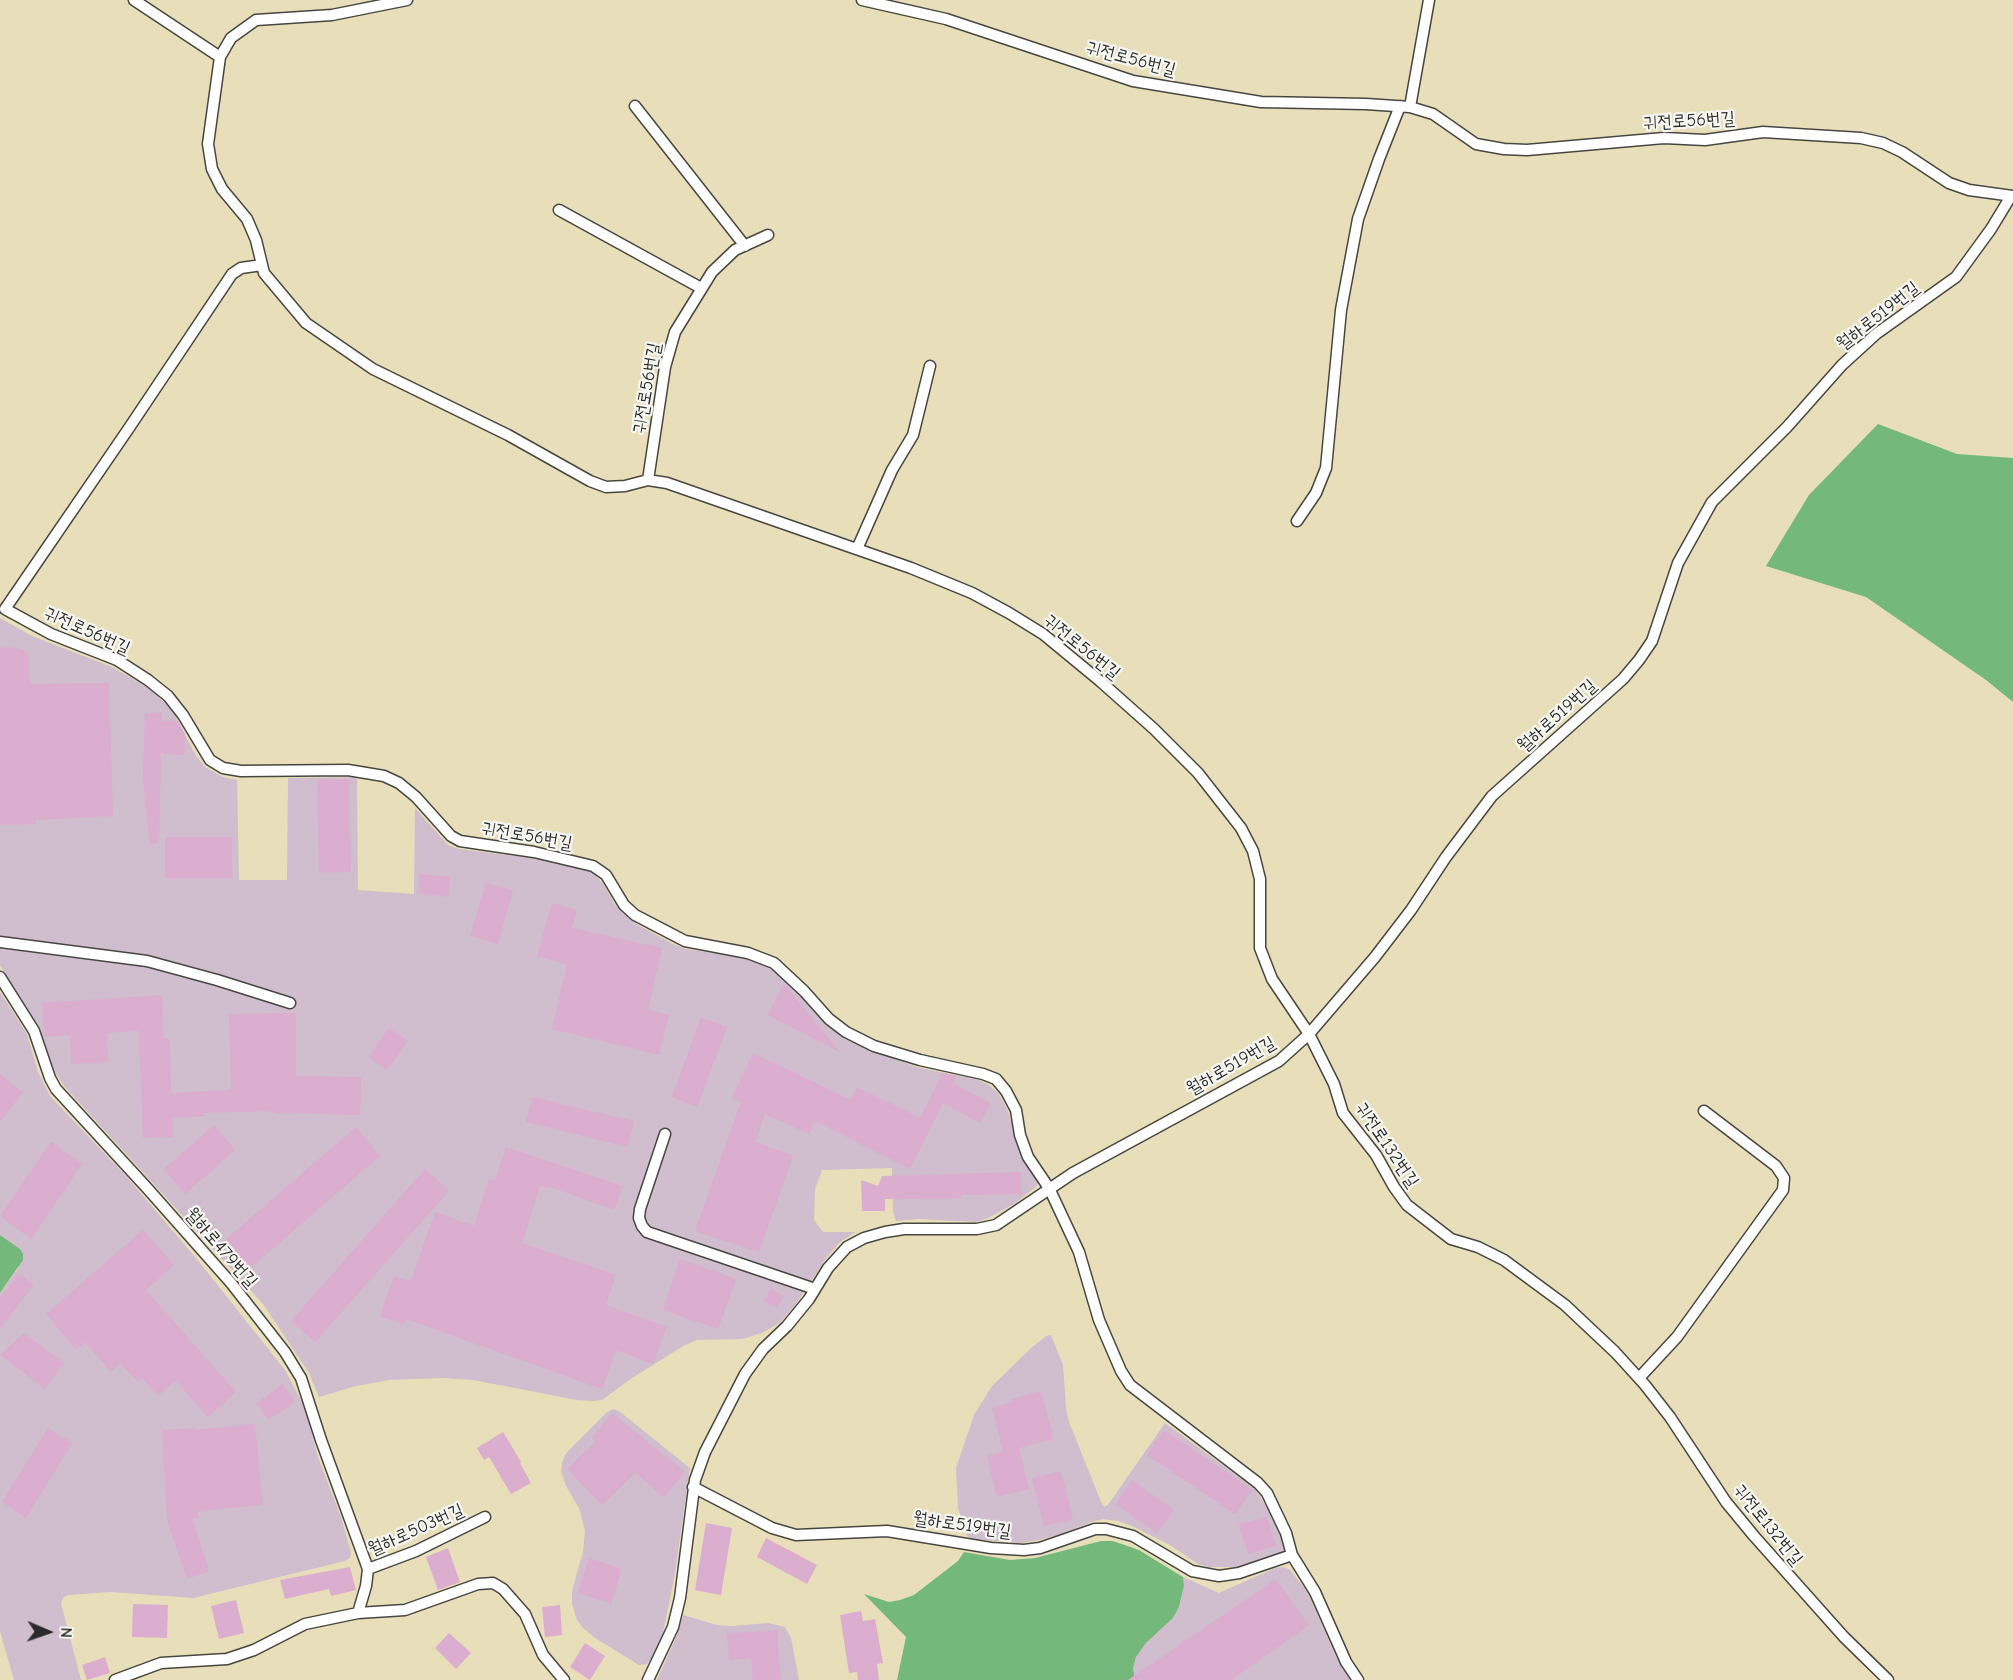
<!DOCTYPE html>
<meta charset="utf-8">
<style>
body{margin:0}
#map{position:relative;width:2013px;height:1680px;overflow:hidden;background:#e8dfba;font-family:"Comic Neue",sans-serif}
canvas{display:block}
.north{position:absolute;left:18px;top:1602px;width:60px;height:60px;-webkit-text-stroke:4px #f6f6f2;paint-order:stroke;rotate:92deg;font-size:16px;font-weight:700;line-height:24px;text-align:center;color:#2b2b2b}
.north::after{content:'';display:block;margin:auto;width:21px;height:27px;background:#2b2b2b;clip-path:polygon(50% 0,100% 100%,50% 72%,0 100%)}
</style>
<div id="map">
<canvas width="2013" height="1680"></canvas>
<div class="north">N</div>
</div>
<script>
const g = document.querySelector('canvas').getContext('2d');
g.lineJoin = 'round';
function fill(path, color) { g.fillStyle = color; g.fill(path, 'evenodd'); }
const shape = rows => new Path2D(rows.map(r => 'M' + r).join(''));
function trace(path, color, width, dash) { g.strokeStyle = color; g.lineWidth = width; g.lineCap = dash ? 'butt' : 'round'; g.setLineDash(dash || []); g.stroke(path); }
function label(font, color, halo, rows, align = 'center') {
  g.font = font + ' "Comic Neue","Poor Story",sans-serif'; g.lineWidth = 4.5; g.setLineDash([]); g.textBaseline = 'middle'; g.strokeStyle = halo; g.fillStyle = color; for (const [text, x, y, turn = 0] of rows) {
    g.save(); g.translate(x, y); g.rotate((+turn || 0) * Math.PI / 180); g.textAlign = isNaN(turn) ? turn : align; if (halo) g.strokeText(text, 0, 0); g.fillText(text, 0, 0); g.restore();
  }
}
fill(shape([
 [0,618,32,636,112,667,150,689,167,705,176,717,195,754,205,767,223,777,237,780,239,880,287,880,288,778,357,777,358,890,414,894,415,808,448,845,459,849,539,859,592,872,604,885,614,903,622,912,636,924,673,944,686,949,740,957,772,968,799,993,816,1014,846,1040,916,1067,979,1080,989,1085,998,1093,1004,1103,1009,1114,1015,1138,1021,1154,1038,1182,1037,1186,1014,1204,988,1218,977,1222,919,1219,896,1221,893,1211,892,1168,822,1170,815,1189,814,1220,823,1232,855,1232,839,1243,827,1257,796,1304,780,1323,762,1333,742,1339,697,1340,685,1345,632,1378,602,1400,594,1401,577,1400,473,1380,443,1378,389,1380,356,1386,319,1397,309,1373,263,1304,64,1086,53,1069,34,1021,0,965],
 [0,992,27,1034,38,1072,50,1096,127,1177,196,1258,285,1370,305,1408,318,1457,341,1517,351,1552,350,1558,345,1561,193,1598,111,1592,69,1595,64,1597,61,1603,81,1680,14,1680,0,1631,0,1293,19,1267,19,1249,0,1235],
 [1051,1335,1063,1365,1066,1408,1069,1422,1101,1502,1104,1507,1108,1505,1165,1423,1254,1488,1274,1518,1284,1549,1282,1553,1238,1567,1208,1567,1198,1564,1170,1545,1132,1526,1118,1521,1104,1519,1094,1521,1064,1533,1039,1540,1022,1543,972,1539,967,1536,958,1508,956,1468,974,1415,992,1386,1030,1349,1046,1336],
 [613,1409,619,1411,690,1468,674,1579,663,1633,653,1656,647,1664,639,1665,595,1638,582,1627,576,1618,572,1603,572,1591,583,1552,585,1531,579,1508,566,1486,561,1472,562,1462,567,1452,606,1413],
 [1284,1567,1290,1570,1307,1591,1336,1657,1350,1680,1135,1680,1133,1668,1136,1657,1146,1643,1173,1618,1179,1607,1184,1586,1183,1577,1219,1593,1275,1568],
 [683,1615,717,1625,732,1626,768,1623,785,1627,791,1638,799,1680,657,1680,677,1635]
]), '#d0bdcd');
fill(shape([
 [1878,424,1957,454,2013,458,2013,702,1986,680,1866,597,1766,566,1809,495],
 [0,1235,20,1249,23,1254,23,1260,0,1293],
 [1101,1541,1113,1541,1139,1550,1183,1577,1184,1586,1179,1607,1173,1618,1146,1643,1136,1657,1133,1668,1135,1680,897,1680,906,1637,864,1594,889,1602,900,1600,914,1595,958,1561,964,1552,1010,1560,1035,1558]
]), '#74b87c');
fill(shape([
 [14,647,28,653,29,681,31,681,31,684,109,683,113,816,36,820,36,824,0,825,0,648],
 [145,713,162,713,162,721,178,721,185,734,184,755,161,754,159,843,150,844,143,779],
 [317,779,349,779,351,872,319,873],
 [165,837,232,837,232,878,165,878],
 [420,874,450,877,448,897,418,893],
 [486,883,513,890,498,944,470,936],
 [552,903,577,910,572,928,662,948,648,1010,669,1015,659,1055,552,1029,567,965,537,956],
 [784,984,840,1052,768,1015],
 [162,995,164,1039,170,1039,171,1093,231,1090,229,1014,296,1013,296,1076,361,1077,360,1115,274,1113,274,1111,203,1113,206,1116,172,1118,173,1137,143,1138,139,1031,107,1033,108,1062,71,1064,70,1035,44,1037,42,1003],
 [701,1017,727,1027,697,1107,672,1097],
 [389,1028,408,1041,387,1070,368,1057],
 [753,1053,851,1100,857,1087,920,1118,943,1073,956,1076,953,1083,991,1103,980,1123,943,1103,910,1169,815,1121,809,1134,765,1114,755,1142,793,1156,759,1252,695,1231,741,1102,732,1098],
 [0,1074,23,1092,0,1122],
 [532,1097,634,1121,628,1147,526,1122],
 [214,1125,235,1150,185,1194,164,1169],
 [356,1127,380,1156,249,1269,224,1241],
 [51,1142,82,1164,31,1239,0,1216],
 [506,1147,623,1186,614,1210,548,1186,548,1188,540,1186,522,1243,616,1275,606,1305,667,1327,653,1364,616,1350,602,1389,406,1319,404,1325,380,1316,394,1276,411,1281,435,1212,474,1226,489,1179,495,1181],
 [425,1169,449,1191,315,1342,291,1321],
 [1022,1172,1022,1194,961,1195,961,1198,885,1199,885,1211,862,1211,861,1180,878,1186,882,1176],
 [143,1230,174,1265,146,1290,236,1392,208,1417,175,1380,158,1396,142,1378,138,1382,120,1363,111,1372,85,1342,77,1350,46,1314],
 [680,1259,736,1279,718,1329,663,1310],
 [19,1274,34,1285,0,1329,0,1298],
 [771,1289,784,1296,777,1308,764,1301],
 [24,1333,64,1363,45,1389,0,1355],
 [283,1384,295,1402,268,1420,257,1403],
 [1041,1391,1054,1439,1019,1448,1029,1489,997,1497,987,1456,1003,1452,992,1408,1012,1402,1011,1399],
 [612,1413,685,1472,664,1497,635,1473,602,1505,567,1469,596,1441,592,1438],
 [255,1424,263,1505,198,1511,198,1518,192,1518,209,1571,187,1579,167,1520,162,1430,197,1428,194,1430],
 [48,1428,72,1443,26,1518,2,1502],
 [1164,1430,1252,1490,1235,1514,1147,1455],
 [503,1432,521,1462,520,1463,531,1483,511,1494,489,1457,484,1460,477,1448],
 [1061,1471,1073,1519,1044,1526,1032,1478],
 [1132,1480,1174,1510,1157,1533,1116,1504],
 [1267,1517,1276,1546,1248,1554,1239,1524],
 [706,1523,732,1528,721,1595,695,1590],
 [766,1538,817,1565,807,1584,757,1557],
 [448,1548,460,1582,438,1590,426,1557],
 [589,1558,622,1569,611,1604,578,1593],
 [350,1567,356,1590,331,1596,329,1589,285,1599,280,1580],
 [1276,1579,1309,1625,1231,1680,1128,1680],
 [236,1600,244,1633,219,1639,211,1606],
 [133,1604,168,1605,167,1638,132,1637],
 [560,1605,562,1635,545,1637,542,1607],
 [861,1611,863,1621,875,1619,883,1663,877,1664,879,1680,858,1680,857,1672,849,1673,840,1615],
 [777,1630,781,1680,753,1680,751,1658,729,1660,727,1634],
 [449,1633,471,1653,456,1669,435,1648],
 [585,1643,605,1656,590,1680,570,1667],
 [105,1657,110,1673,87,1680,82,1665]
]), '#dbadcf');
const lane = shape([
 [134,0,220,57],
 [407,0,332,15,256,20,231,38,220,57,208,144,212,169,222,189,247,219,256,240,264,273,306,323,373,369,508,435,590,481,606,487,625,486,648,480,667,483,911,568,972,593,1009,613,1043,634,1100,681,1154,729,1198,773,1241,828,1253,851,1260,879,1260,948,1272,979,1309,1034,1334,1084,1343,1113,1376,1155,1394,1187,1407,1205,1451,1239,1478,1247,1504,1260,1565,1305,1615,1352,1645,1385,1670,1417,1726,1502,1754,1536,1844,1637,1888,1680],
 [862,0,946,19,1133,81,1261,102,1366,104,1410,107,1433,114,1476,144,1504,149,1527,150,1664,138,1705,140,1763,132,1861,138,1883,143,1902,152,1949,183,1969,190,2013,196],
 [635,106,745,246],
 [1410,107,1429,0],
 [559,210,701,288],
 [262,265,241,268,232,274,129,428,5,609,51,634,117,660,148,680,168,696,183,715,210,760,223,768,241,771,348,770,384,776,399,783,416,797,451,836,460,841,534,852,593,866,606,875,624,905,635,915,685,941,748,953,774,963,804,991,829,1019,846,1032,874,1046,920,1060,983,1074,996,1079,1006,1091,1016,1110,1020,1135,1028,1157,1049,1188,1079,1252,1099,1320,1121,1371,1130,1385,1258,1483,1267,1493,1286,1533,1292,1555,1315,1592,1346,1662,1358,1680],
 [648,480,665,367,675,332,712,272,735,250,768,235],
 [1297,521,1316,493,1326,468,1341,310,1358,219,1379,159,1400,106],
 [857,549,892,470,913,435,930,366],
 [0,942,147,961,217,980,290,1003],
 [0,977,34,1031,50,1078,56,1089,147,1188,231,1283,285,1352,301,1378,321,1440,368,1569],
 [665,1134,640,1209,639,1218,642,1226,647,1232,815,1289],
 [1639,1378,1677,1337,1783,1190,1784,1178,1776,1166,1704,1111],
 [693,1487,772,1528,796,1535,887,1531,991,1548,1024,1550,1040,1548,1095,1529,1106,1529,1133,1536,1192,1571,1219,1576,1239,1573,1292,1555],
 [358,1613,366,1586,368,1569,416,1551,485,1517],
 [115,1680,161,1663,227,1659,254,1650,305,1624,358,1613,405,1610,478,1584,493,1583,503,1589,525,1614,543,1655,564,1680],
 [648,1680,673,1627,680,1598,695,1480,705,1452,745,1374,763,1349,787,1326,809,1299,828,1268,847,1247,864,1238,885,1232,904,1229,977,1229,996,1225,1073,1173,1279,1061,1309,1034,1375,957,1411,910,1446,857,1492,796,1623,679,1639,660,1652,641,1678,563,1712,502,1787,427,1842,365,1876,334,1956,277,1991,229,2011,196]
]);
trace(lane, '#474640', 13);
trace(lane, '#fff', 10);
label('18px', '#2b2b2b', '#f6f6f2', [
 ["귀전로56번길",1131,59,15],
 ["귀전로56번길",1689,121,-3],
 ["월하로519번길",1878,316,-38],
 ["귀전로56번길",647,388,-80],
 ["귀전로56번길",87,631,24],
 ["귀전로56번길",1082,647,39],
 ["월하로519번길",1557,716,-42],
 ["귀전로56번길",527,836,10],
 ["월하로519번길",1231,1066,-30],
 ["귀전로132번길",1387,1145,56],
 ["월하로479번길",221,1248,49],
 ["월하로519번길",962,1525,8],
 ["귀전로132번길",1768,1525,51],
 ["월하로503번길",416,1530,-24]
]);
</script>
